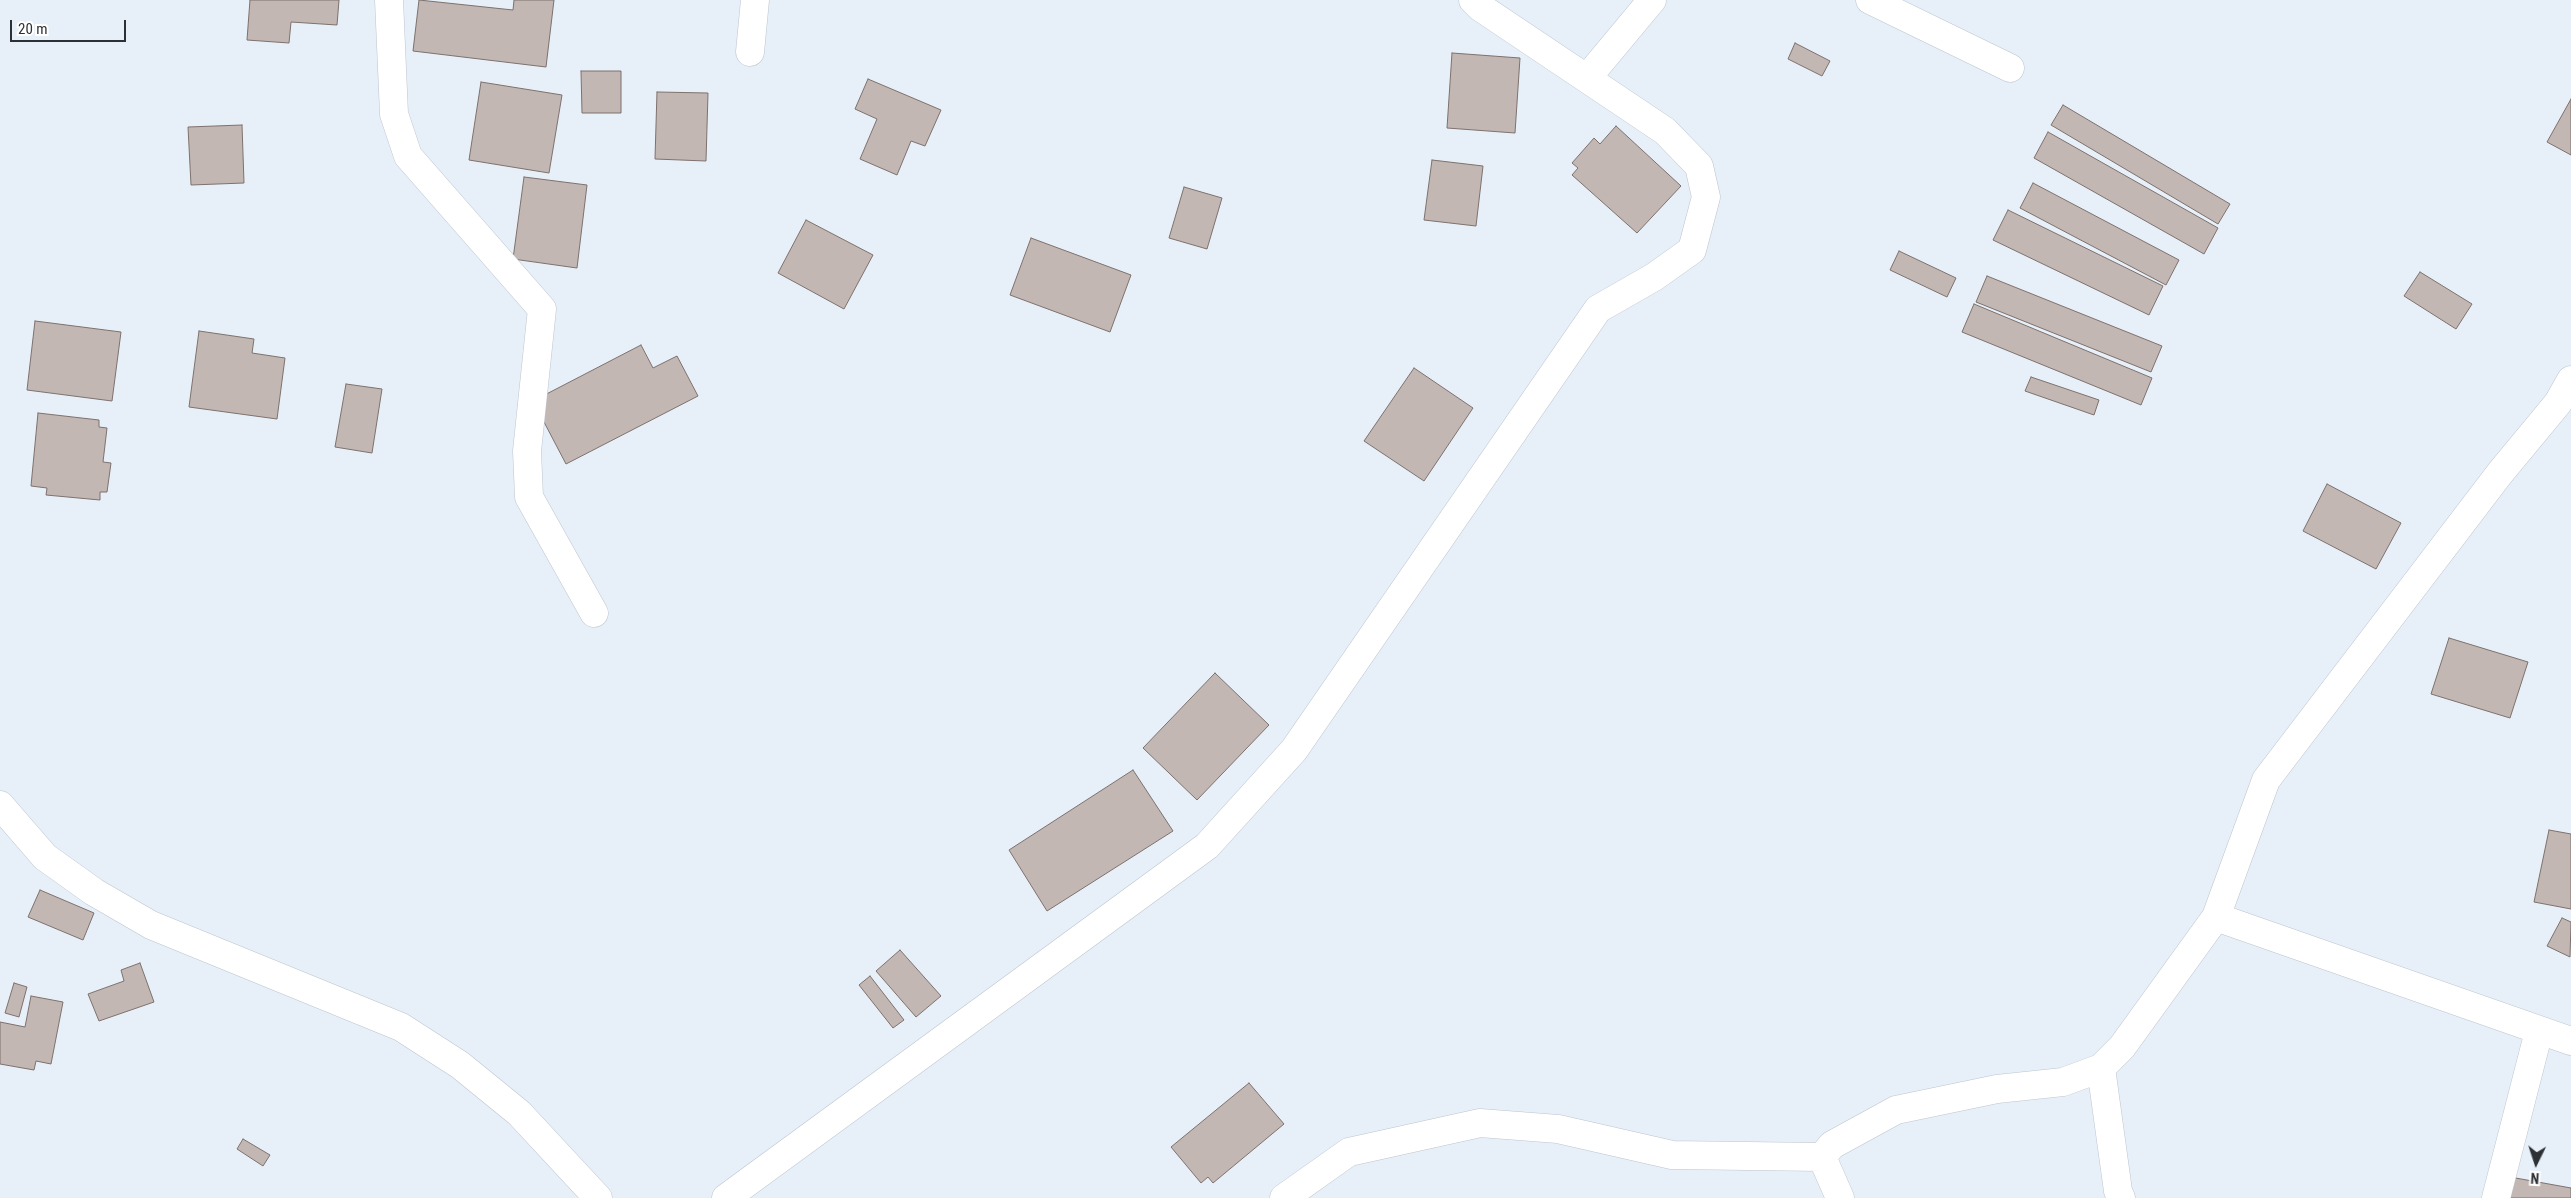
<!DOCTYPE html>
<style>
body{margin:0}
#map{position:relative;width:2571px;height:1198px;overflow:hidden;background:#e7eff8;font-family:"Roboto Condensed",sans-serif}
canvas{display:block}
.north{position:absolute;left:2511px;top:1138px;width:50px;height:50px;-webkit-text-stroke:4px #fff;paint-order:stroke;rotate:184deg;font-size:14px;font-weight:700;line-height:20px;text-align:center;color:#2d3034}
.north::after{content:'';display:block;margin:auto;width:18px;height:22px;background:#2d3034;clip-path:polygon(50% 0,100% 100%,50% 72%,0 100%)}
.scale{position:absolute;left:10px;top:20px;width:116px;height:22px;box-sizing:border-box;border:2px solid #2d3034;border-top:0;padding-left:6px;font-size:15px;line-height:18px;white-space:nowrap;color:#2d3034;-webkit-text-stroke:4px #fff;paint-order:stroke}
</style>
<div id="map">
<canvas width="2571" height="1198"></canvas>
<div class="north">N</div>
<div class="scale">20 m</div>
</div>
<script>
const g = document.querySelector('canvas').getContext('2d');
g.lineJoin = 'round';
function fill(path, color) { g.fillStyle = color; g.fill(path, 'evenodd'); }
const shape = rows => new Path2D(rows.map(r => 'M' + r).join(''));
function trace(path, color, width, dash) { g.strokeStyle = color; g.lineWidth = width; g.lineCap = dash ? 'butt' : 'round'; g.setLineDash(dash || []); g.stroke(path); }
const building = shape([
 [250,0,339,0,337,25,291,22,289,43,247,40,250,0],
 [419,0,513,10,514,0,554,0,546,67,413,51,419,0],
 [1795,43,1830,61,1822,76,1788,59,1795,43],
 [1452,53,1520,58,1515,133,1447,128,1452,53],
 [581,71,621,71,621,113,582,113,581,71],
 [868,79,941,110,925,146,911,141,897,175,860,159,877,119,855,109,868,79],
 [481,82,562,95,549,173,469,160,481,82],
 [657,92,708,93,706,161,655,159,657,92],
 [2571,99,2571,155,2547,142,2571,99],
 [2063,105,2230,204,2218,224,2051,125,2063,105],
 [242,125,244,183,191,185,188,127,242,125],
 [1616,126,1681,186,1637,233,1572,175,1578,168,1572,163,1594,138,1600,144,1616,126],
 [2048,132,2218,228,2204,254,2034,158,2048,132],
 [1432,160,1483,166,1476,226,1424,220,1432,160],
 [524,177,587,185,577,268,513,259,524,177],
 [2033,183,2179,260,2166,285,2020,208,2033,183],
 [1184,187,1222,198,1207,249,1169,238,1184,187],
 [2008,210,2163,286,2149,315,1993,240,2008,210],
 [806,220,873,255,844,309,778,273,806,220],
 [1031,238,1131,275,1110,332,1010,295,1031,238],
 [1899,251,1956,278,1947,297,1890,270,1899,251],
 [2420,272,2472,304,2456,329,2404,296,2420,272],
 [1987,276,2162,346,2151,372,1976,302,1987,276],
 [1974,304,2152,378,2141,405,1962,332,1974,304],
 [35,321,121,332,112,401,27,390,35,321],
 [199,331,254,339,252,353,285,358,277,419,189,407,199,331],
 [641,345,653,368,677,356,698,396,566,464,533,401,641,345],
 [1414,368,1473,408,1424,481,1364,441,1414,368],
 [2031,377,2099,400,2094,415,2025,391,2031,377],
 [346,384,382,389,372,453,335,447,346,384],
 [38,413,99,420,99,427,107,428,103,462,111,463,107,492,100,492,100,500,46,495,47,488,31,486,38,413],
 [2327,484,2401,523,2376,569,2303,531,2327,484],
 [2449,638,2528,662,2510,718,2431,694,2449,638],
 [1215,673,1269,725,1197,800,1143,748,1215,673],
 [1133,770,1173,831,1047,911,1009,850,1133,770],
 [2549,830,2571,834,2571,909,2534,902,2549,830],
 [40,890,94,913,83,940,28,917,40,890],
 [2562,918,2571,922,2570,957,2547,946,2562,918],
 [900,950,941,996,916,1017,876,971,900,950],
 [140,963,154,1002,99,1021,88,994,124,981,121,970,140,963],
 [870,976,904,1020,893,1028,859,985,870,976],
 [14,983,27,987,19,1017,5,1013,14,983],
 [31,996,63,1002,51,1064,36,1061,34,1070,0,1064,0,1022,25,1027,31,996],
 [1249,1083,1284,1124,1213,1183,1208,1177,1201,1183,1171,1147,1249,1083],
 [243,1139,270,1155,263,1166,237,1149,243,1139],
 [2510,1177,2571,1188,2571,1198,2506,1198,2510,1177]
]);
fill(building, '#c3b7b3');
trace(building, '#7d716d', 1);
const minor = shape([
 [389,0,394,114,408,156,542,309,527,451,529,497,594,613],
 [1870,0,2010,68],
 [750,52,755,0],
 [1587,78,1652,0],
 [0,805,45,857,94,892,151,925,401,1027,460,1065,519,1113,598,1198],
 [2216,917,2571,1041],
 [2101,1068,2118,1191,2121,1198],
 [1822,1157,1832,1145,1896,1110,1997,1089,2063,1082,2101,1068,2122,1047,2216,917,2266,780,2500,473,2558,403,2571,380],
 [726,1198,1207,846,1294,750,1598,309,1654,277,1692,250,1706,197,1699,166,1665,131,1480,7,1473,0],
 [1284,1198,1349,1152,1480,1123,1558,1129,1672,1155,1822,1157,1840,1198],
 [2496,1198,2539,1031]
]);
trace(minor, '#bdc5ce', 29);
trace(minor, '#fff', 28);
</script>
